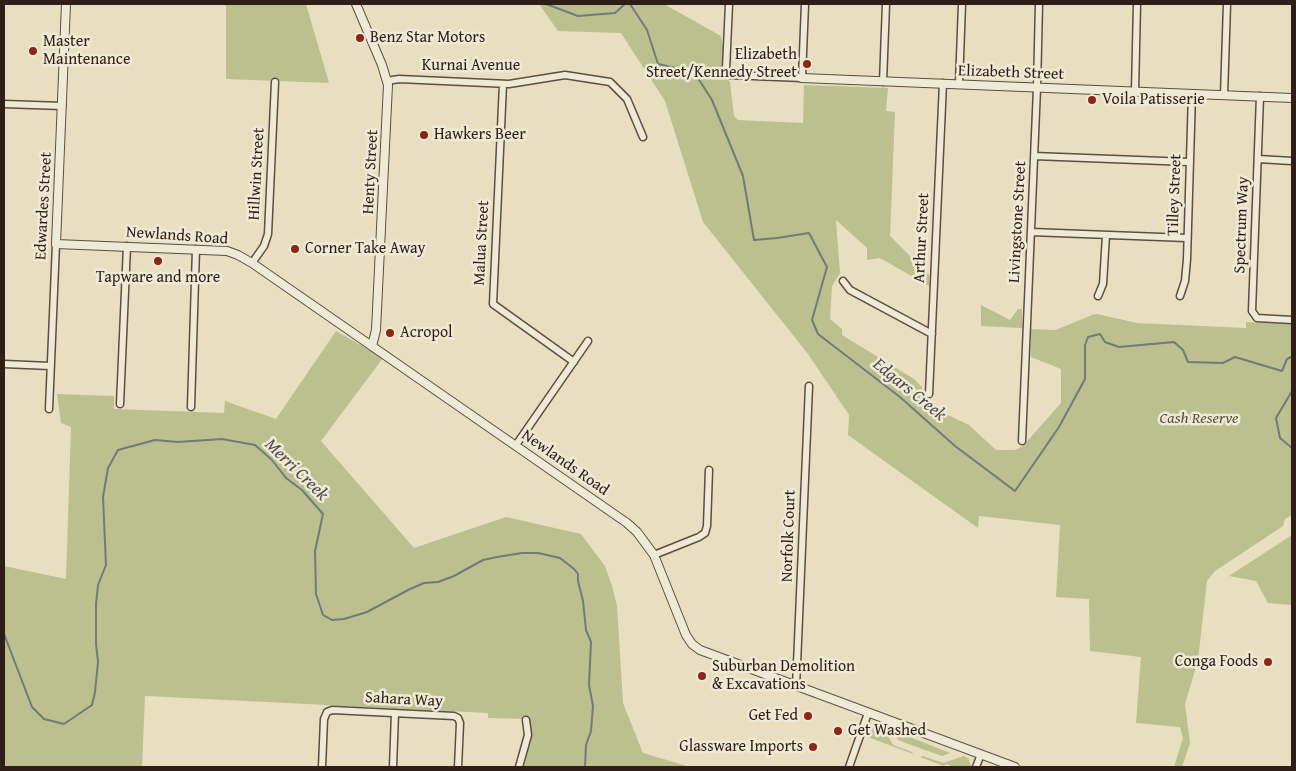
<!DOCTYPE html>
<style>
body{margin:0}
#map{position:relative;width:1296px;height:771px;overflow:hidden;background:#e7dfc0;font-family:"Gentium Book Plus",serif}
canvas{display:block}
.frame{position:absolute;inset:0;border:5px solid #2f1e17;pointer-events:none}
</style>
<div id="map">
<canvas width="1296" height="771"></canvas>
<div class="frame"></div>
</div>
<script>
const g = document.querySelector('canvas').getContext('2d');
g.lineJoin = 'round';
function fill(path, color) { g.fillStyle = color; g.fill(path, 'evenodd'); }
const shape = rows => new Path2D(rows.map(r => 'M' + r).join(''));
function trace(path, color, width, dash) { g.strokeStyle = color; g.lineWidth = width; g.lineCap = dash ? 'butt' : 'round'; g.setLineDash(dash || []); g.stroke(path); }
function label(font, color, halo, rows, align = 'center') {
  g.font = font + ' "Gentium Book Plus",serif'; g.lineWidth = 5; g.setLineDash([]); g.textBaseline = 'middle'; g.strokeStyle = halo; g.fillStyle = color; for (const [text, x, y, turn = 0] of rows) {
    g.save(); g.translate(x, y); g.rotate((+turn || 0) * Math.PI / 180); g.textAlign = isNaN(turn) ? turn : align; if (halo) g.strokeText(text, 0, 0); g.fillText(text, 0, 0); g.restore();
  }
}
fill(shape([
 [226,4,306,4,329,83,226,79],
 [539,4,664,4,721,36,729,75,724,75,730,82,734,116,738,120,803,123,804,85,888,88,886,111,895,112,890,236,929,275,929,286,880,258,867,260,867,248,836,220,840,273,832,286,830,319,842,329,842,335,914,379,922,387,921,398,933,408,969,425,996,450,1015,450,1023,446,1061,403,1061,369,1031,357,1031,329,1056,330,1092,315,1097,314,1137,323,1246,328,1246,322,1292,324,1292,515,1285,519,1283,526,1215,571,1207,581,1198,660,1185,704,1190,743,1182,767,1174,767,1183,738,1180,727,1136,723,1141,657,1090,651,1089,599,1056,597,1060,525,979,516,978,528,848,435,849,415,808,354,703,222,665,101,621,33,558,31],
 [981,305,1010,320,1018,309,1022,309,1022,328,981,326],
 [336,331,383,358,321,441,414,548,506,517,581,534,605,566,612,586,617,606,623,703,643,753,690,767,524,767,531,737,529,719,488,718,488,713,145,696,142,767,4,767,4,566,66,579,71,427,61,423,57,394,114,396,114,409,224,413,225,401,276,419],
 [1292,535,1292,605,1268,603,1256,581,1229,576],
 [874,724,877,724,883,727,893,745,912,752,913,754,868,737,869,733,867,732,870,727],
 [893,732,897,732,950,753,942,756,914,746,898,740],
 [923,756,943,763,964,756,969,759,971,767,955,767,946,764,944,766,920,757]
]), '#bbc08e');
trace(shape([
 [546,4,578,16,615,13,625,4],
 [630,4,647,30,658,64,694,72,712,100,743,176,754,240,777,238,809,233,827,267,812,320,818,334,900,397,955,446,1015,491,1059,427,1085,379,1085,345,1088,337,1100,334,1105,342,1119,347,1174,342,1183,350,1188,362,1223,363,1235,357,1282,371,1287,359,1291,357,1292,359],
 [1292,391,1276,418,1280,438,1292,448],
 [4,634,32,707,44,719,64,724,92,705,95,692,98,662,96,644,96,604,98,585,106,565,103,497,108,468,118,450,155,440,178,442,222,439,255,445,272,460,286,478,302,490,323,514,315,551,316,594,323,615,332,620,344,619,367,612,410,589,424,583,438,582,454,576,483,560,497,557,522,553,538,553,560,558,574,569,578,574,578,581,583,601,586,630,591,642,589,685,593,706,591,731,586,745,585,767]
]), '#717b7b', 2);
const minor = shape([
 [729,4,726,69,729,75,802,78,805,4],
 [387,81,399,79,509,84,565,75,610,82,627,99,643,137],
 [883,82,886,4],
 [503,84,493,304,574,362],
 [959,84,962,4],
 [1135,91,1137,4],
 [1224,95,1227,4],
 [1260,96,1252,311,1257,318,1292,320],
 [4,104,62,106],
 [1034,156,1189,162],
 [1258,159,1292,161],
 [1031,232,1187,238],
 [252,263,264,246,268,234,275,82],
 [843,281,850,290,932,334],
 [1098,296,1103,284,1106,235],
 [1180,296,1185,281,1187,259,1192,94],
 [4,364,50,366],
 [929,394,943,83],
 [120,404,127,246],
 [191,407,196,249],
 [49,409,56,244],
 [1022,441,1037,88,1039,4],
 [516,445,588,341],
 [654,555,699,537,705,533,707,526,709,470],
 [796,687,809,386],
 [322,767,324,719,327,712,332,710,454,716,458,718,460,723,458,767],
 [393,767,395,713],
 [519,767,528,735,526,720],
 [849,767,868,713],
 [976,767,981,754]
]);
const tertiary = shape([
 [66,4,56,244,227,251,238,255,252,263,627,523,637,532,654,555,686,635,692,644,700,650,1015,767],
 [356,4,382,65,388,85,376,330,372,346],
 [802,78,1292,98]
]);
trace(minor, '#5d4e41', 9);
trace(tertiary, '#5d4e41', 10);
trace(minor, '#efead6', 6);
trace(tertiary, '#efead6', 8);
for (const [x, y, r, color] of [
 [360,38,5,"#8f2418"],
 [33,51,5,"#8f2418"],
 [807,64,5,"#8f2418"],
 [1092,100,5,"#8f2418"],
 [424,135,5,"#8f2418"],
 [295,249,5,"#8f2418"],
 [158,261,5,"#8f2418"],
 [390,333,5,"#8f2418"],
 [1268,662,5,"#8f2418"],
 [702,676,5,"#8f2418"],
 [808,716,5,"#8f2418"],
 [838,731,5,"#8f2418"],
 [813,747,5,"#8f2418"]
]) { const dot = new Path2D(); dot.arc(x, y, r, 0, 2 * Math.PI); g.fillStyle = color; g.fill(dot); trace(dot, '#efead6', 2); }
label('16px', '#2f1e17', '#efead6', [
 ["Benz Star Motors",370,38],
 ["Master",43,42],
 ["Maintenance",43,60],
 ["Elizabeth",797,55,"right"],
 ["Street/Kennedy Street",797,73,"right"],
 ["Voila Patisserie",1102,100],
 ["Hawkers Beer",434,135],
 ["Corner Take Away",305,249],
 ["Tapware and more",158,278,"center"],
 ["Acropol",400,333],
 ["Conga Foods",1258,662,"right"],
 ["Suburban Demolition",712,667],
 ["& Excavations",712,685],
 ["Get Fed",798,716,"right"],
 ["Get Washed",848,731],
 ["Glassware Imports",803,747,"right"]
], 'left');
label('16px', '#2f1e17', '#efead6', [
 ["Kurnai Avenue",471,66],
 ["Elizabeth Street",1011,73,2],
 ["Henty Street",371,172,-87],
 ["Hillwin Street",257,174,-87],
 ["Tilley Street",1175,195,-88],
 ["Edwardes Street",44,206,-87],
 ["Livingstone Street",1018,222,-87],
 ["Spectrum Way",1242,225,-88],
 ["Newlands Road",177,236,4],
 ["Arthur Street",922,238,-87],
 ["Malua Street",482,243,-87],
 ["Newlands Road",565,463,35],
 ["Norfolk Court",789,536,-88],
 ["Sahara Way",404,700,3]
]);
label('italic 16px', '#594f3b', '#efead6', [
 ["Cash Reserve",1199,419]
]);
label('italic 18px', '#504c49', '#efead6', [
 ["Edgars Creek",909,390,39],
 ["Merri Creek",296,470,44]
]);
</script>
